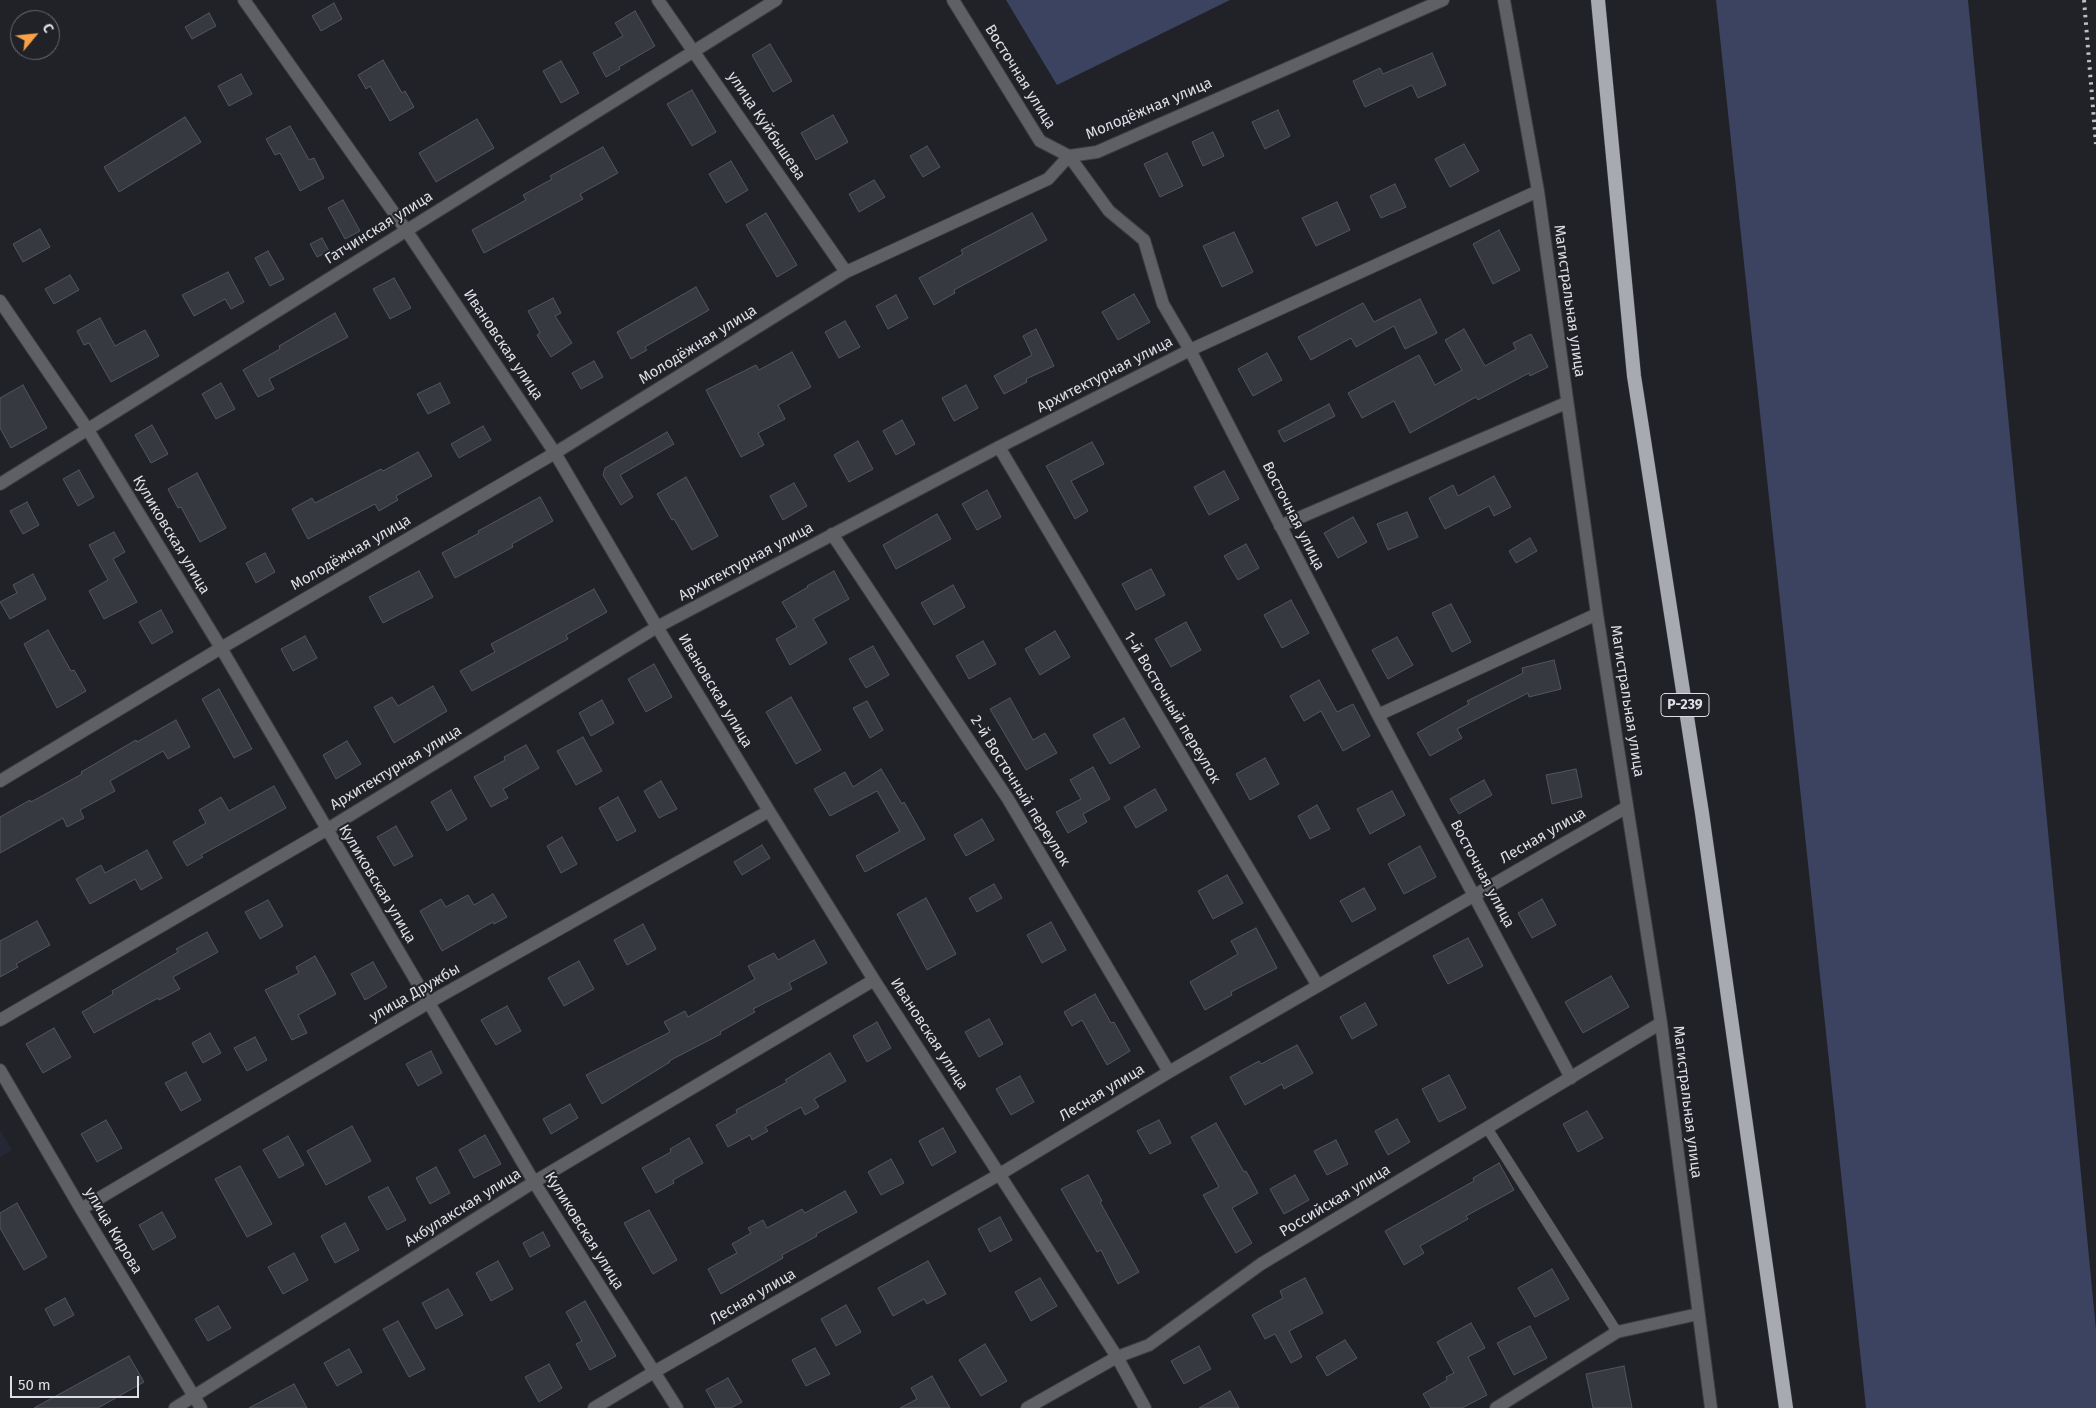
<!DOCTYPE html>
<meta charset="utf-8">
<style>
body{margin:0}
#map{position:relative;width:2096px;height:1408px;overflow:hidden;background:#202228;font-family:"Fira Sans",sans-serif}
canvas{display:block}
.north{position:absolute;left:10px;top:10px;width:50px;height:50px;box-sizing:border-box;background:#202228;border:1px solid #6c6e73;border-radius:50%;rotate:62deg;font-size:14px;font-weight:700;line-height:20px;text-align:center;color:#dedfe4}
.north::after{content:'';display:block;margin:auto;width:18px;height:22px;background:#f7a149;clip-path:polygon(50% 0,100% 100%,50% 72%,0 100%)}
.scale{position:absolute;left:10px;top:1376px;width:129px;height:22px;box-sizing:border-box;border:2px solid #dedfe4;border-top:0;padding-left:6px;font-size:15px;line-height:18px;white-space:nowrap;color:#dedfe4;-webkit-text-stroke:4px #202228;paint-order:stroke}
</style>
<div id="map">
<canvas width="2096" height="1408"></canvas>
<div class="north">С</div>
<div class="scale">50 m</div>
</div>
<script>
const g = document.querySelector('canvas').getContext('2d');
g.lineJoin = 'round';
function fill(path, color) { g.fillStyle = color; g.fill(path, 'evenodd'); }
const shape = rows => new Path2D(rows.map(r => 'M' + r).join(''));
function trace(path, color, width, dash) { g.strokeStyle = color; g.lineWidth = width; g.lineCap = dash ? 'butt' : 'round'; g.setLineDash(dash || []); g.stroke(path); }
function label(font, color, halo, rows, align = 'center') {
  g.font = font + ' "Fira Sans",sans-serif'; g.lineWidth = 4; g.setLineDash([]); g.textBaseline = 'middle'; g.strokeStyle = halo; g.fillStyle = color; for (const [text, x, y, turn = 0] of rows) {
    g.save(); g.translate(x, y); g.rotate((+turn || 0) * Math.PI / 180); g.textAlign = isNaN(turn) ? turn : align; if (halo) g.strokeText(text, 0, 0); g.fillText(text, 0, 0); g.restore();
  }
}
fill(shape([
 [0,1130,12,1150,0,1157]
]), '#252834');
fill(shape([
 [1006,0,1230,0,1057,85],
 [1716,0,1968,0,2096,1330,2096,1408,1866,1408]
]), '#3b4360');
const building = shape([
 [334,3,342,19,321,31,312,16,334,3],
 [635,11,655,46,619,67,620,69,606,77,593,53,623,36,615,23,635,11],
 [209,13,216,26,192,39,185,27,209,13],
 [770,44,792,81,773,92,752,55,770,44],
 [1432,53,1446,85,1418,98,1412,85,1365,107,1353,81,1380,68,1383,74,1432,53],
 [383,60,402,93,405,91,414,107,390,121,370,86,366,89,358,75,383,60],
 [561,61,579,93,561,103,543,71,561,61],
 [241,74,252,94,229,106,218,86,241,74],
 [692,90,716,132,692,146,667,104,692,90],
 [1278,110,1290,136,1265,149,1252,122,1278,110],
 [833,115,848,142,816,160,801,133,833,115],
 [185,117,201,142,119,192,104,167,185,117],
 [477,119,494,148,436,182,419,153,477,119],
 [290,126,309,160,314,158,324,178,300,191,280,153,275,155,266,139,290,126],
 [1213,132,1224,156,1203,166,1192,142,1213,132],
 [1464,144,1479,171,1450,187,1435,159,1464,144],
 [927,146,940,167,923,177,910,156,927,146],
 [603,147,618,173,580,194,583,199,484,253,472,230,526,200,523,195,552,179,550,176,603,147],
 [1167,153,1183,186,1160,197,1144,164,1167,153],
 [731,161,748,190,726,203,709,174,731,161],
 [874,180,885,197,859,212,849,194,874,180],
 [1395,184,1406,207,1381,218,1370,196,1395,184],
 [343,200,360,231,345,239,328,208,343,200],
 [1337,202,1350,230,1316,246,1302,218,1337,202],
 [766,213,797,265,777,277,746,225,766,213],
 [1032,213,1047,240,954,290,955,293,934,305,919,278,963,254,961,250,1032,213],
 [40,229,50,247,23,262,13,244,40,229],
 [1499,230,1520,270,1493,284,1473,244,1499,230],
 [1234,232,1253,272,1222,287,1203,246,1234,232],
 [322,238,329,251,317,257,310,244,322,238],
 [268,251,284,279,270,286,255,258,268,251],
 [228,272,244,302,231,309,225,299,194,316,182,295,228,272],
 [70,275,79,290,54,304,45,289,70,275],
 [394,278,411,308,390,319,373,289,394,278],
 [696,287,709,310,645,347,647,350,631,359,617,332,696,287],
 [1134,294,1150,322,1118,340,1102,312,1134,294],
 [896,295,908,318,888,329,876,306,896,295],
 [553,298,561,313,555,316,572,343,551,357,537,335,540,333,528,311,553,298],
 [1420,299,1437,333,1405,349,1394,326,1356,347,1351,338,1311,360,1298,337,1363,303,1374,322,1420,299],
 [335,313,348,337,269,379,274,389,258,397,243,370,280,349,279,346,335,313],
 [100,318,115,346,145,330,159,356,111,382,89,343,84,345,77,331,100,318],
 [845,321,860,347,839,358,825,332,845,321],
 [1036,329,1054,366,1026,379,1027,382,1004,394,994,376,1032,355,1023,336,1036,329],
 [1464,329,1485,366,1516,349,1513,343,1531,334,1548,367,1530,376,1529,373,1478,400,1476,397,1410,433,1394,401,1362,418,1348,393,1419,355,1435,385,1462,370,1445,340,1464,329],
 [792,352,811,387,778,405,785,419,758,433,764,445,741,457,706,390,756,365,759,370,792,352],
 [1267,353,1282,380,1253,396,1238,369,1267,353],
 [594,361,603,377,581,389,572,373,594,361],
 [221,383,235,409,216,419,202,394,221,383],
 [440,383,450,403,428,414,417,394,440,383],
 [23,385,47,428,11,448,0,428,0,398,23,385],
 [966,385,978,408,954,421,942,398,966,385],
 [1329,404,1335,416,1284,442,1278,431,1329,404],
 [902,420,915,444,896,455,883,431,902,420],
 [152,425,168,454,151,463,135,435,152,425],
 [483,426,491,440,459,458,451,444,483,426],
 [667,432,674,444,620,475,633,497,621,505,603,475,605,468,667,432],
 [858,441,873,469,849,482,834,455,858,441],
 [1092,442,1104,464,1071,481,1088,511,1075,519,1046,466,1092,442],
 [418,452,432,476,396,496,398,500,379,511,375,504,308,539,292,509,312,498,315,503,381,469,383,471,418,452],
 [79,470,94,497,78,506,63,479,79,470],
 [1224,471,1239,499,1209,515,1194,487,1224,471],
 [197,473,226,528,200,542,181,507,178,508,168,489,197,473],
 [1494,476,1511,507,1494,516,1489,506,1445,529,1429,498,1453,485,1458,496,1494,476],
 [686,477,718,536,692,550,674,519,672,520,657,494,686,477],
 [794,483,807,506,783,520,770,496,794,483],
 [987,490,1001,517,977,530,962,504,987,490],
 [540,497,553,521,512,544,513,547,455,578,442,553,479,533,478,531,540,497],
 [27,502,39,525,23,534,10,511,27,502],
 [1407,512,1418,537,1388,550,1377,524,1407,512],
 [937,514,951,539,896,569,883,545,937,514],
 [1353,517,1367,542,1338,558,1324,533,1353,517],
 [114,532,125,552,113,559,137,602,104,619,89,591,108,580,89,545,114,532],
 [1530,538,1537,551,1516,563,1509,551,1530,538],
 [1246,544,1259,568,1238,580,1224,556,1246,544],
 [265,553,275,572,256,583,246,563,265,553],
 [1151,569,1165,595,1136,610,1122,584,1151,569],
 [419,571,433,597,383,623,369,597,419,571],
 [834,571,849,599,813,619,827,643,790,665,776,639,797,627,782,602,808,587,807,586,834,571],
 [33,574,46,599,10,619,0,602,17,593,13,585,33,574],
 [953,585,965,607,934,625,921,603,953,585],
 [594,589,607,612,566,635,568,639,472,691,460,671,495,652,491,644,594,589],
 [1291,600,1309,633,1282,648,1264,615,1291,600],
 [1451,604,1471,642,1452,652,1432,613,1451,604],
 [161,610,173,632,152,644,139,622,161,610],
 [1186,622,1201,650,1171,667,1155,639,1186,622],
 [48,630,71,671,74,670,86,691,57,708,24,644,48,630],
 [1055,631,1070,657,1040,675,1025,649,1055,631],
 [305,636,317,658,293,671,281,649,305,636],
 [1397,637,1413,665,1388,679,1372,650,1397,637],
 [983,641,996,664,969,679,956,656,983,641],
 [873,646,889,675,866,688,849,659,873,646],
 [1554,660,1561,689,1529,697,1528,693,1457,729,1462,738,1430,756,1417,733,1469,704,1467,701,1523,673,1522,668,1554,660],
 [654,664,672,697,646,712,628,679,654,664],
 [1319,680,1337,712,1353,704,1370,736,1343,751,1321,711,1304,721,1290,696,1319,680],
 [433,686,447,711,394,743,374,707,392,697,398,706,433,686],
 [219,689,252,749,234,758,202,699,219,689],
 [791,697,821,750,796,764,766,712,791,697],
 [1010,698,1033,740,1045,733,1057,753,1026,770,990,709,1010,698],
 [602,700,614,723,591,736,579,713,602,700],
 [867,701,883,730,870,738,853,708,867,701],
 [1124,718,1140,747,1110,764,1093,735,1124,718],
 [176,720,190,747,168,759,163,751,110,781,115,791,80,810,84,818,67,827,63,818,0,853,0,817,30,800,31,802,82,774,81,772,136,740,137,742,176,720],
 [583,737,602,771,576,785,557,751,583,737],
 [347,741,361,764,336,779,323,755,347,741],
 [526,745,539,768,503,789,508,798,491,807,474,777,505,760,504,757,526,745],
 [1265,758,1279,784,1250,800,1236,774,1265,758],
 [1093,767,1110,799,1083,814,1087,822,1068,833,1056,812,1081,799,1070,780,1093,767],
 [881,769,902,804,904,802,925,839,865,872,856,856,900,831,877,791,830,816,814,789,845,772,853,787,881,769],
 [1576,769,1582,797,1552,804,1546,775,1576,769],
 [1484,780,1492,795,1459,814,1450,799,1484,780],
 [661,781,677,809,659,818,644,791,661,781],
 [274,786,286,808,201,855,203,857,187,866,173,842,206,823,199,810,221,797,229,811,274,786],
 [1155,789,1167,810,1136,828,1124,807,1155,789],
 [451,790,467,819,447,831,431,802,451,790],
 [1392,791,1405,815,1370,834,1357,809,1392,791],
 [618,797,636,831,617,841,599,808,618,797],
 [1317,805,1330,829,1310,839,1298,816,1317,805],
 [982,819,994,840,966,856,954,835,982,819],
 [396,826,413,856,394,866,377,837,396,826],
 [562,837,577,864,561,873,547,846,562,837],
 [762,845,770,858,742,875,734,862,762,845],
 [1420,846,1436,877,1404,894,1388,864,1420,846],
 [147,850,162,878,141,890,135,879,90,904,76,879,101,865,105,873,147,850],
 [1227,875,1243,903,1213,919,1198,891,1227,875],
 [994,884,1002,898,977,912,969,898,994,884],
 [1364,888,1376,909,1352,922,1340,901,1364,888],
 [493,894,507,917,494,924,493,922,442,951,420,911,441,899,446,907,468,895,474,905,493,894],
 [926,898,956,954,927,970,897,914,926,898],
 [1542,899,1556,925,1532,938,1518,913,1542,899],
 [268,900,283,926,260,939,245,912,268,900],
 [37,921,50,945,16,964,18,967,0,977,0,941,37,921],
 [1051,922,1066,950,1042,963,1027,935,1051,922],
 [643,924,656,949,627,965,614,940,643,924],
 [1256,928,1277,968,1231,992,1232,995,1205,1010,1190,982,1238,954,1231,941,1256,928],
 [207,932,218,952,173,977,180,989,159,1000,158,998,94,1033,82,1012,113,994,112,991,178,952,176,949,207,932],
 [1468,938,1483,966,1448,984,1433,956,1468,938],
 [814,940,827,963,789,983,792,989,753,1009,755,1012,720,1032,721,1034,669,1061,670,1062,602,1104,586,1075,670,1032,664,1022,685,1011,688,1017,755,979,748,966,774,953,778,960,814,940],
 [315,956,336,994,298,1015,307,1033,292,1040,265,990,299,973,296,967,315,956],
 [579,961,594,989,564,1006,548,978,579,961],
 [373,962,387,987,365,1000,351,974,373,962],
 [1611,976,1629,1007,1583,1033,1565,1002,1611,976],
 [1095,994,1111,1023,1114,1022,1130,1051,1107,1065,1082,1020,1072,1026,1064,1012,1095,994],
 [1365,1003,1377,1025,1352,1039,1340,1017,1365,1003],
 [507,1006,521,1031,496,1045,481,1020,507,1006],
 [989,1019,1003,1044,979,1057,965,1032,989,1019],
 [877,1022,891,1048,867,1062,853,1036,877,1022],
 [54,1028,71,1057,43,1073,26,1044,54,1028],
 [210,1033,221,1053,203,1063,192,1043,210,1033],
 [255,1037,267,1060,247,1071,234,1048,255,1037],
 [1297,1045,1313,1073,1284,1089,1282,1084,1245,1105,1230,1077,1259,1061,1261,1064,1297,1045],
 [431,1051,442,1073,418,1086,406,1064,431,1051],
 [830,1053,846,1081,814,1099,819,1107,805,1115,801,1107,765,1127,768,1131,752,1140,750,1135,728,1147,716,1125,737,1113,736,1110,787,1082,785,1080,830,1053],
 [186,1072,201,1100,181,1111,165,1083,186,1072],
 [1449,1075,1466,1108,1439,1122,1422,1089,1449,1075],
 [1020,1076,1034,1102,1011,1115,996,1089,1020,1076],
 [570,1104,578,1118,551,1134,543,1119,570,1104],
 [1587,1111,1603,1138,1578,1152,1563,1124,1587,1111],
 [1397,1119,1410,1142,1388,1155,1375,1131,1397,1119],
 [106,1120,122,1148,97,1162,81,1134,106,1120],
 [1159,1120,1171,1143,1150,1154,1137,1131,1159,1120],
 [1216,1123,1244,1172,1246,1171,1258,1193,1232,1208,1252,1243,1236,1253,1203,1195,1219,1187,1191,1137,1216,1123],
 [352,1126,371,1161,326,1185,307,1151,352,1126],
 [943,1128,956,1152,932,1166,919,1141,943,1128],
 [485,1135,501,1164,474,1178,459,1150,485,1135],
 [288,1136,304,1165,279,1178,263,1150,288,1136],
 [689,1138,703,1163,673,1180,674,1183,656,1193,642,1168,671,1152,670,1149,689,1138],
 [1336,1140,1348,1164,1327,1175,1314,1151,1336,1140],
 [891,1159,904,1183,881,1195,868,1172,891,1159],
 [1499,1163,1514,1190,1466,1216,1468,1219,1420,1246,1424,1253,1404,1265,1385,1231,1474,1181,1473,1178,1499,1163],
 [240,1166,272,1224,247,1237,215,1179,240,1166],
 [436,1167,450,1193,430,1204,416,1178,436,1167],
 [1088,1175,1102,1201,1100,1202,1139,1272,1118,1284,1101,1250,1097,1252,1061,1189,1088,1175],
 [1295,1175,1309,1200,1284,1214,1270,1189,1295,1175],
 [388,1187,406,1220,387,1230,368,1197,388,1187],
 [845,1191,857,1212,816,1234,817,1236,782,1255,783,1258,721,1294,708,1269,737,1253,732,1244,751,1233,748,1228,763,1220,767,1228,802,1209,805,1213,845,1191],
 [17,1203,47,1257,24,1270,0,1228,0,1213,17,1203],
 [649,1210,677,1260,653,1274,624,1223,649,1210],
 [162,1212,176,1237,153,1250,139,1225,162,1212],
 [1000,1217,1012,1240,990,1252,978,1229,1000,1217],
 [345,1223,359,1250,335,1263,321,1236,345,1223],
 [543,1232,550,1246,530,1257,523,1243,543,1232],
 [294,1253,308,1280,283,1294,268,1267,294,1253],
 [498,1261,513,1289,491,1301,476,1273,498,1261],
 [928,1261,946,1294,927,1304,924,1299,893,1316,878,1288,928,1261],
 [1552,1269,1569,1299,1535,1317,1518,1288,1552,1269],
 [1040,1278,1057,1306,1031,1321,1015,1292,1040,1278],
 [1305,1278,1323,1313,1289,1331,1302,1357,1291,1363,1275,1334,1265,1339,1252,1315,1283,1298,1280,1291,1305,1278],
 [448,1289,463,1315,436,1329,422,1303,448,1289],
 [65,1298,74,1315,54,1326,45,1309,65,1298],
 [585,1301,616,1356,590,1370,576,1344,582,1341,566,1312,585,1301],
 [846,1305,861,1332,836,1346,821,1319,846,1305],
 [218,1306,231,1328,208,1341,195,1319,218,1306],
 [398,1321,425,1369,409,1377,383,1329,398,1321],
 [1471,1323,1485,1348,1468,1357,1487,1395,1462,1408,1431,1408,1423,1394,1447,1380,1446,1377,1454,1373,1437,1342,1471,1323],
 [1530,1326,1547,1358,1514,1375,1497,1343,1530,1326],
 [1345,1340,1357,1358,1327,1376,1316,1357,1345,1340],
 [985,1344,1007,1381,981,1396,959,1360,985,1344],
 [1199,1346,1211,1369,1184,1384,1171,1361,1199,1346],
 [815,1348,830,1374,806,1386,792,1360,815,1348],
 [349,1349,362,1372,337,1386,324,1363,349,1349],
 [129,1356,144,1382,98,1408,34,1408,129,1356],
 [549,1364,562,1388,539,1402,525,1377,549,1364],
 [1624,1366,1632,1408,1593,1408,1586,1374,1624,1366],
 [932,1376,950,1408,900,1408,917,1399,911,1388,932,1376],
 [728,1378,742,1402,731,1408,716,1408,706,1390,728,1378],
 [294,1384,307,1408,249,1408,294,1384],
 [1230,1391,1239,1408,1199,1408,1230,1391]
]);
fill(building, '#373940');
trace(building, '#54565d', 1);
const service = shape([
 [1487,1128,1617,1332]
]);
const minor = shape([
 [658,0,846,272],
 [1504,0,1538,191,1597,614,1661,1023,1711,1408],
 [406,230,555,453,657,627,769,811,874,980,1117,1357,1145,1408],
 [0,301,88,430,221,648,534,1182,677,1408],
 [999,447,1318,986],
 [1280,526,1566,403],
 [832,534,1008,799,1169,1072],
 [1378,715,1597,614],
 [0,781,221,648,555,453,846,272,1048,179,1069,156,1109,211,1144,240,1163,304,1190,350,1378,715,1571,1078],
 [0,1020,326,830,657,627,999,447,1190,350,1538,191],
 [0,1070,81,1209,201,1408],
 [81,1209,428,1003,769,811],
 [175,1408,534,1182,874,980],
 [594,1408,654,1372,1000,1174,1169,1072,1627,807],
 [1027,1408,1117,1357,1149,1345,1261,1264,1661,1023],
 [1496,1408,1617,1332,1698,1314]
]);
const tertiary = shape([
 [244,0,406,230],
 [953,0,1040,141,1069,156,1097,152,1443,0],
 [0,484,776,0]
]);
const trunk = shape([
 [1598,0,1634,376,1702,813,1786,1408]
]);
trace(service, '#3b3c42', 11);
trace(minor, '#3b3c42', 14);
trace(tertiary, '#3b3c42', 14);
trace(trunk, '#3b3c42', 15);
trace(service, '#5f6063', 10);
trace(minor, '#5f6063', 12);
trace(tertiary, '#5f6063', 12);
trace(trunk, '#a8aab2', 14);
trace(shape([
 [2084,0,2096,144]
]), '#bebfc4', 4, [2.5, 5]);
for (const [x, y, w] of [
 [1685,705,48]
]) { const box = new Path2D(); box.roundRect(x - w / 2, y - 11.5, w, 23, 4); g.fillStyle = '#202228'; g.fill(box); trace(box, '#dedfe4', 1); }
label('bold 14px', '#dedfe4', null, [
 ["Р-239",1685,705]
]);
label('15px', '#dedfe4', '#202228', [
 ["Восточная улица",1020,77,58],
 ["Молодёжная улица",1149,109,-23],
 ["улица Куйбышева",766,126,56],
 ["Гатчинская улица",379,228,-32],
 ["Магистральная улица",1569,301,82],
 ["Ивановская улица",503,345,56],
 ["Молодёжная улица",698,345,-32],
 ["Архитектурная улица",1105,375,-27],
 ["Восточная улица",1293,516,63],
 ["Куликовская улица",171,535,59],
 ["Молодёжная улица",351,553,-30],
 ["Архитектурная улица",746,562,-28],
 ["Ивановская улица",715,691,59],
 ["Магистральная улица",1627,701,81],
 ["1-й Восточный переулок",1172,708,59],
 ["Архитектурная улица",396,768,-31],
 ["2-й Восточный переулок",1020,791,58],
 ["Лесная улица",1543,836,-30],
 ["Восточная улица",1482,874,62],
 ["Куликовская улица",377,884,59],
 ["улица Дружбы",415,993,-30],
 ["Ивановская улица",929,1034,57],
 ["Лесная улица",1102,1093,-31],
 ["Магистральная улица",1687,1102,83],
 ["Российская улица",1335,1201,-31],
 ["Акбулакская улица",463,1208,-32],
 ["улица Кирова",113,1231,59],
 ["Куликовская улица",584,1231,58],
 ["Лесная улица",753,1297,-30]
]);
</script>
